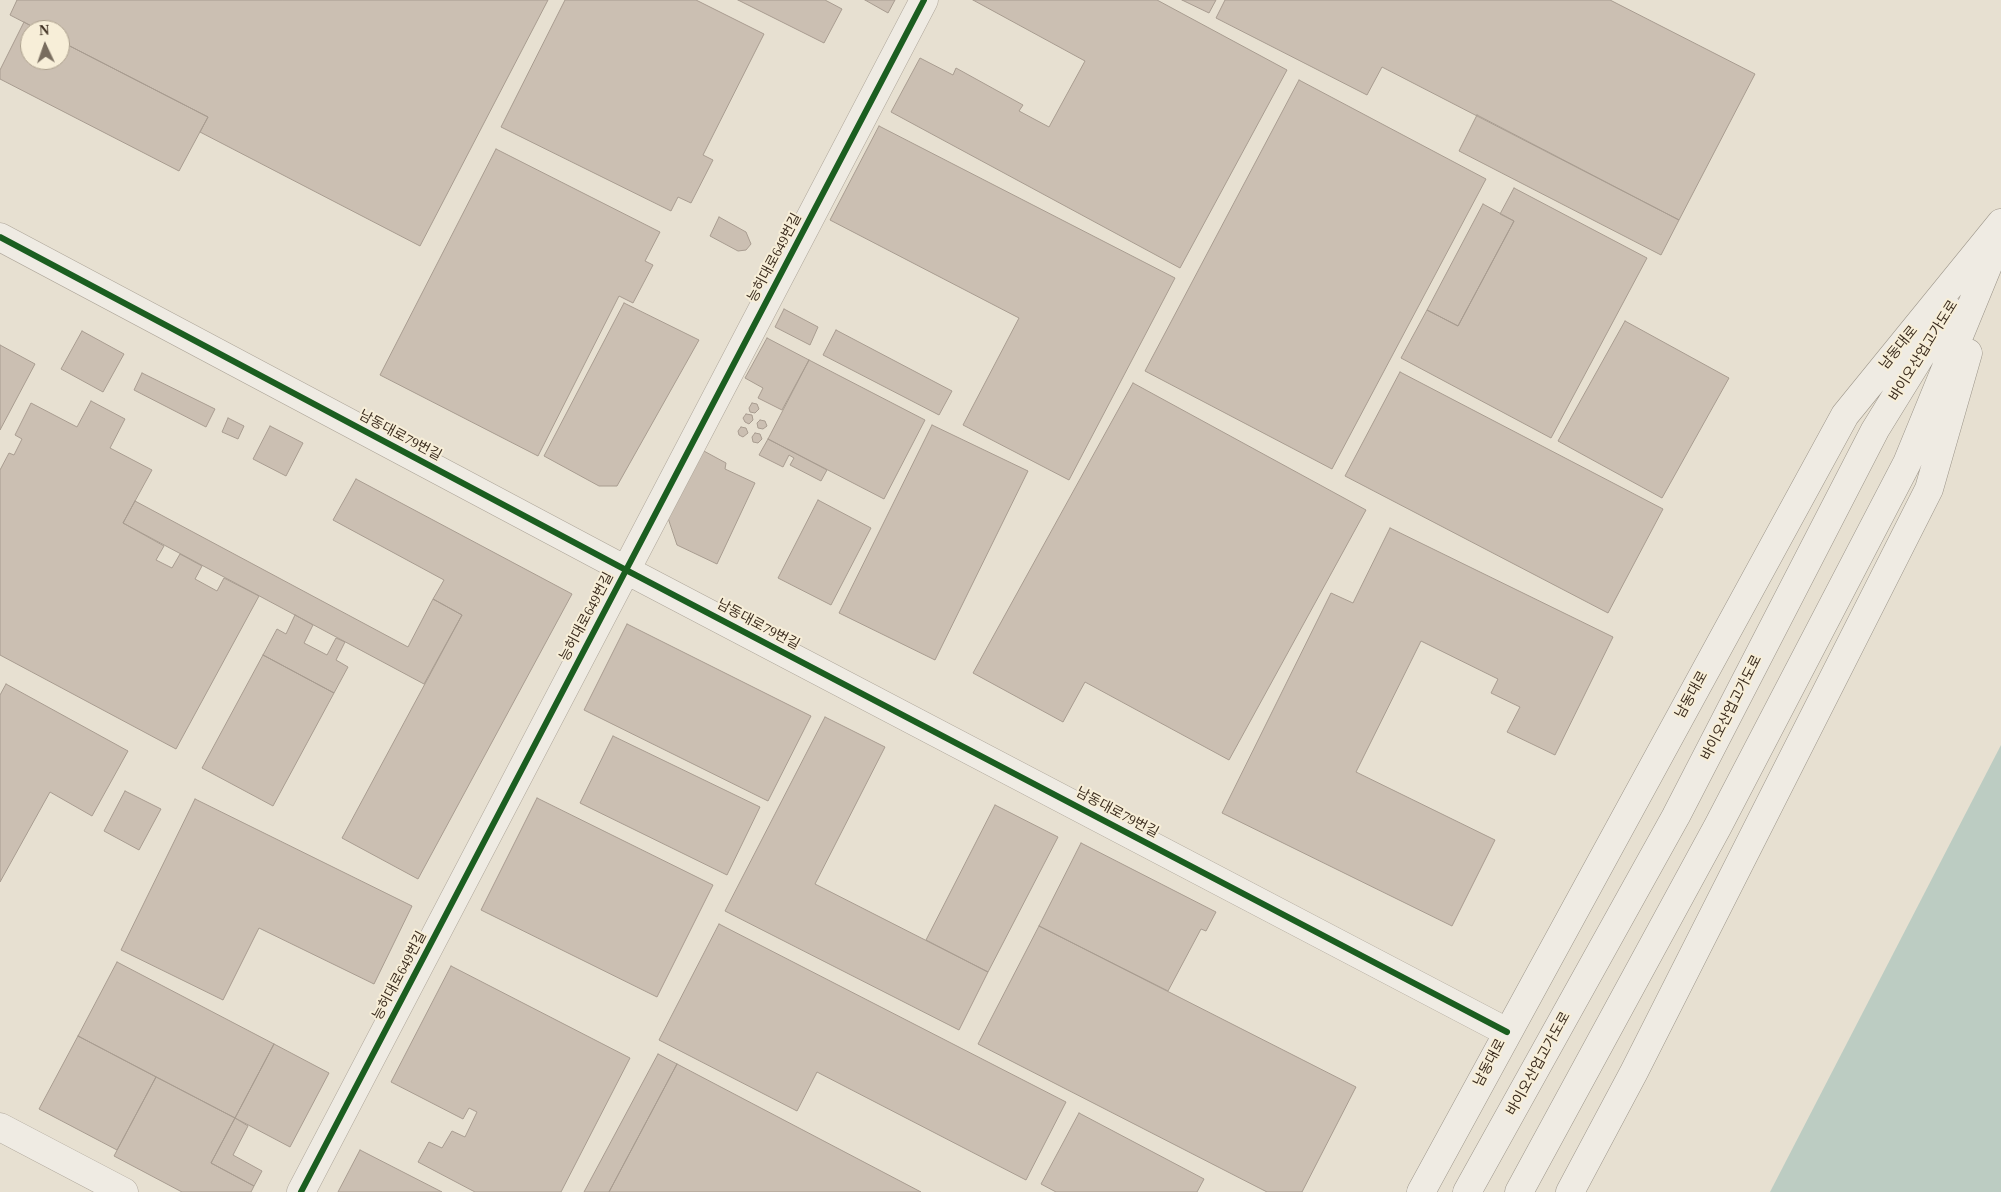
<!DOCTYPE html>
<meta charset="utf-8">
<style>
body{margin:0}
#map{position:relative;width:2001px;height:1192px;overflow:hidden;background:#e7e0d1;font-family:"Times New Roman",serif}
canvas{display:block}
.north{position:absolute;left:20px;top:20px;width:50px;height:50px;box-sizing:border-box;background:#f7eed8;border:1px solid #ada18e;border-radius:50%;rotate:357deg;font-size:14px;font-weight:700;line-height:20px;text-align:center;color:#3d2e20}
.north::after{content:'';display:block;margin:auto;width:18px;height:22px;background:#786c5e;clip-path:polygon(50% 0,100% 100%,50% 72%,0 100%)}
</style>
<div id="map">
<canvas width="2001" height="1192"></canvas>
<div class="north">N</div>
</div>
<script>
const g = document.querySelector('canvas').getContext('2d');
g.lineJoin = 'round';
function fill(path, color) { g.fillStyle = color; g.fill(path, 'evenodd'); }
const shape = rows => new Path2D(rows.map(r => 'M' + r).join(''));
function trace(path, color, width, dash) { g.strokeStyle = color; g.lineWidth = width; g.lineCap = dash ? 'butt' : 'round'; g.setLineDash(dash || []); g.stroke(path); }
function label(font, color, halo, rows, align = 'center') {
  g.font = font + ' "Times New Roman","Noto Sans KR",serif'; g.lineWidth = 4; g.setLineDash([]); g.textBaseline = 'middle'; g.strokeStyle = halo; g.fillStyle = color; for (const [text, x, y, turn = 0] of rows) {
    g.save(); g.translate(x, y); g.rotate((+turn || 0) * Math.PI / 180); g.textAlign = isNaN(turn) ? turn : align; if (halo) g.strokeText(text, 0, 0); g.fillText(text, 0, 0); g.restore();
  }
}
fill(shape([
 [2001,745,2001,1192,1770,1192]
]), '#bcccc2');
const building = shape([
 [17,0,548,0,420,246,200,132,208,117,60,41,60,30,39,30,10,15,17,0],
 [565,0,696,0,764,34,703,155,713,160,691,203,678,197,671,211,501,127,565,0],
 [738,0,825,0,842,9,824,43,738,0],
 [865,0,895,0,888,13,865,0],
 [973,0,1157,0,1287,70,1180,268,891,112,920,58,953,75,956,68,1023,105,1019,111,1049,127,1085,61,973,0],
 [1182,0,1216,0,1209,13,1182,0],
 [1225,0,1610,0,1755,74,1679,220,1382,67,1367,95,1216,18,1225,0],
 [24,22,39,30,30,30,30,60,60,60,60,41,208,117,179,171,0,79,0,70,24,22],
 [1299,80,1486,179,1332,469,1145,371,1299,80],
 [1477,115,1679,220,1661,255,1459,151,1477,115],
 [879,126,1175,278,1069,480,963,425,1019,318,830,220,879,126],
 [496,149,660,232,645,261,653,265,633,303,619,296,538,456,380,375,496,149],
 [1514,188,1647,258,1551,438,1401,358,1427,310,1458,326,1514,221,1500,214,1514,188],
 [1483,204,1514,221,1458,326,1427,310,1483,204],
 [719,217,746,232,751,244,746,250,738,251,710,236,719,217],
 [624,303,699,340,617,486,599,486,544,456,624,303],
 [784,309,818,327,810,345,775,327,784,309],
 [1625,321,1729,378,1662,498,1558,441,1625,321],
 [836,330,952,391,939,415,823,355,836,330],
 [82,331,124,354,103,392,61,369,82,331],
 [767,338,809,360,782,410,758,398,763,388,745,378,767,338],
 [0,345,35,364,0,430,0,345],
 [809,360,925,420,884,499,768,439,809,360],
 [1400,372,1663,509,1608,613,1345,476,1400,372],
 [142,373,215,409,206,427,134,390,142,373],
 [1133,383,1366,510,1229,760,1085,682,1063,722,973,673,1133,383],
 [91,401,125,419,110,448,152,470,123,523,164,546,156,560,172,568,180,554,202,566,195,579,217,591,224,578,259,596,176,749,0,655,0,470,9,453,14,455,22,439,15,435,31,403,77,427,91,401],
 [752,403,757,404,759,409,755,413,750,412,749,408,752,403],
 [746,414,752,415,753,420,749,424,745,422,743,418,746,414],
 [228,418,244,426,238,439,222,432,228,418],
 [760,420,765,421,767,426,763,429,758,428,757,423,760,420],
 [932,425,1028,471,935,660,839,613,932,425],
 [270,426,303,443,286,476,253,459,270,426],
 [741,427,746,428,748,433,743,437,739,435,738,431,741,427],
 [755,433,760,434,762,439,758,443,753,442,752,437,755,433],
 [768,439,827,470,821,481,790,465,794,458,789,455,783,467,759,455,768,439],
 [702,450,726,463,725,469,755,483,717,564,677,545,667,515,702,450],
 [356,479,572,594,418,879,342,838,462,615,433,599,444,580,333,520,356,479],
 [818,500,871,528,831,605,778,578,818,500],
 [135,501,408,647,433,599,462,615,424,684,123,523,135,501],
 [1390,528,1613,637,1555,755,1507,732,1520,707,1491,693,1498,679,1421,641,1356,772,1495,840,1452,926,1222,813,1331,593,1353,603,1390,528],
 [295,615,313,625,304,643,327,655,336,638,345,642,336,660,348,667,334,693,263,655,277,629,286,634,295,615],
 [627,624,811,716,768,801,584,710,627,624],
 [263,655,334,693,273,806,202,768,263,655],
 [6,684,128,751,92,816,50,792,0,882,0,695,6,684],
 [825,717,885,747,815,884,988,972,959,1030,725,911,825,717],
 [613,736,760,807,727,875,580,803,613,736],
 [125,791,161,809,139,850,104,831,125,791],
 [537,798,713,885,657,997,481,910,537,798],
 [195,799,412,906,374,984,259,928,223,1000,121,950,195,799],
 [995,805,1058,837,988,972,926,940,995,805],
 [1081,843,1216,912,1206,931,1201,929,1168,991,1039,926,1081,843],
 [719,924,1066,1102,1026,1180,817,1072,797,1111,659,1040,719,924],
 [1039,926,1356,1087,1302,1192,1267,1192,978,1044,1039,926],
 [117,962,274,1044,235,1118,78,1036,117,962],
 [451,966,630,1058,561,1192,475,1192,418,1162,429,1142,442,1148,452,1131,465,1137,477,1112,469,1108,463,1119,391,1082,451,966],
 [78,1036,156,1077,117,1150,39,1109,78,1036],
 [274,1044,329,1073,290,1147,235,1118,274,1044],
 [658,1054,677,1064,609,1192,584,1192,658,1054],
 [677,1064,921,1192,609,1192,677,1064],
 [156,1077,235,1118,211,1163,254,1186,251,1192,182,1192,114,1156,156,1077],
 [1079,1113,1204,1179,1197,1192,1056,1192,1041,1184,1079,1113],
 [235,1118,248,1126,233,1155,262,1171,254,1186,211,1163,235,1118],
 [360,1150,442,1192,338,1192,360,1150]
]);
fill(building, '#cbbfb2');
trace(building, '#a89c90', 1);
const minor = shape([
 [0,237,626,570,1507,1032],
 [0,1127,124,1192],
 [301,1192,924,0]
]);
const secondary = shape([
 [1421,1192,1845,415,2001,223],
 [1467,1192,1676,816,1875,430,1949,310],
 [1519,1192,1718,826,1907,463,1998,241],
 [1570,1192,1634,1072,1929,489,1968,353]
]);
trace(minor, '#ada599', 29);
trace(secondary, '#9c958a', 29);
trace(minor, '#efebe3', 28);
trace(secondary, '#efebe3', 28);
trace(shape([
 [0,237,626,570,1507,1032],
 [301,1192,924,0]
]), '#1b5e20', 6);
label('14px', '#3d2e20', '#f7eed8', [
 ["능허대로649번길",775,258,-62],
 ["남동대로",1899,348,-51],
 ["바이오산업고가도로",1924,351,-58],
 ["남동대로79번길",400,436,28],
 ["능허대로649번길",587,617,-62],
 ["남동대로79번길",758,625,28],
 ["남동대로",1692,695,-61],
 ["바이오산업고가도로",1732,708,-63],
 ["남동대로79번길",1117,813,28],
 ["능허대로649번길",400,976,-62],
 ["남동대로",1490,1063,-62],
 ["바이오산업고가도로",1539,1064,-61]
]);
</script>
